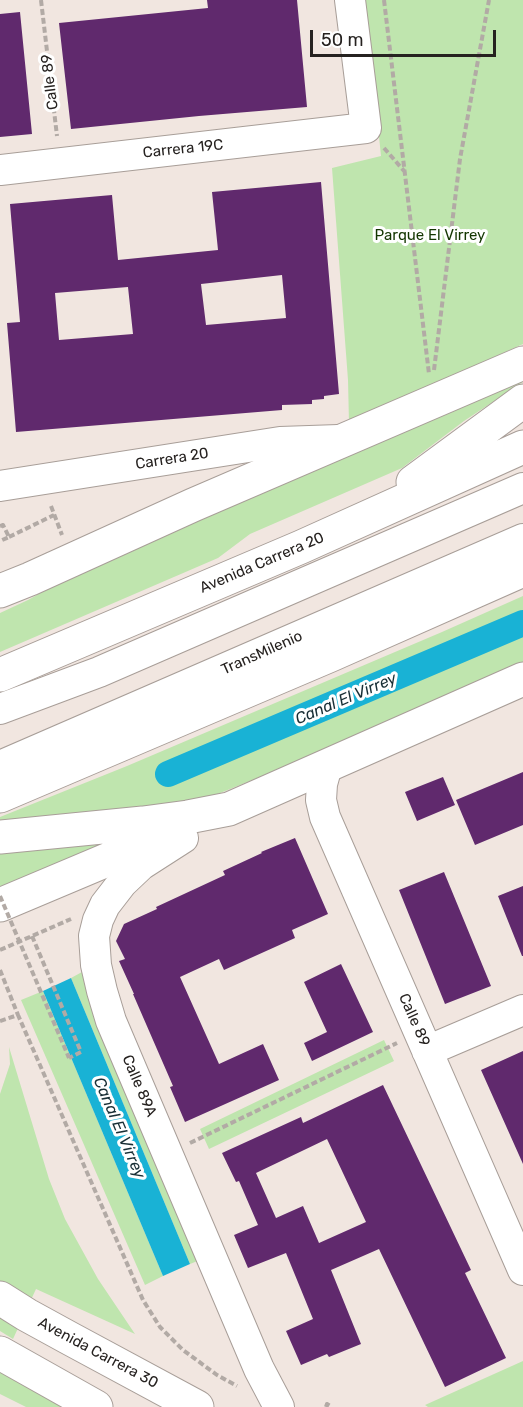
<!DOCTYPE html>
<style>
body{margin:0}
#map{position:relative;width:523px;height:1407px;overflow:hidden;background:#f1e6e0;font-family:Rubik,sans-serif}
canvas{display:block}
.scale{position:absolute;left:310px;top:30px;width:186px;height:27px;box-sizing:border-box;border:3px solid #262220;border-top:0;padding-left:8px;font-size:18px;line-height:21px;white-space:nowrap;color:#262220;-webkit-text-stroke:4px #fff;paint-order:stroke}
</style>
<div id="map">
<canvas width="523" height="1407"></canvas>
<div class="scale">50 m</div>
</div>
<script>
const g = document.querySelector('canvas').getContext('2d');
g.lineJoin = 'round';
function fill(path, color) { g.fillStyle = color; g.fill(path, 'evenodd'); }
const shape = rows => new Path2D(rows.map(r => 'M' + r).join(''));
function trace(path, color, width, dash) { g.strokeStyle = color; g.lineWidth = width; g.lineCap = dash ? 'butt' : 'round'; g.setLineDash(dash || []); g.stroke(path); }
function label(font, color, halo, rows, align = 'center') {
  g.font = font + ' Rubik,sans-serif'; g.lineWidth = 6; g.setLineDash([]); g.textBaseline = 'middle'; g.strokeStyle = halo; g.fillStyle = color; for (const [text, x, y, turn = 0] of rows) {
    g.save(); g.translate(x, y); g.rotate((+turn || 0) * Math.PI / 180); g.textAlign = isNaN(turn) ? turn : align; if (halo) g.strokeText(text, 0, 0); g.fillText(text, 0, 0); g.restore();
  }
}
fill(shape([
 [365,0,523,0,523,344,349,423,348,380,332,168,381,156],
 [523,369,523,382,464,421,402,468,250,534,218,558,0,652,0,613,28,600,115,551],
 [523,596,523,666,425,710,198,802,0,823,0,817,127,766,442,632],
 [132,840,0,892,0,851],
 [82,972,205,1258,190,1264,71,978],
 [43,991,163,1276,145,1285,21,1000],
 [384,1040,394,1061,209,1149,200,1129],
 [9,1047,49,1179,65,1219,98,1279,135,1334,36,1289,13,1339,0,1331,0,1094,10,1064],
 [523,1361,523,1407,428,1407,425,1405],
 [0,1371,69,1407,26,1407,0,1394]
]), '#bfe5ae');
fill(shape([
 [71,978,190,1264,163,1276,43,991]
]), '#19b2d5');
trace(shape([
 [168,774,523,623]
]), '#19b2d5', 26);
fill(shape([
 [207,0,297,0,307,107,199,116,71,129,59,23,208,8],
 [20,12,32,134,0,137,0,14],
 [321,182,339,394,324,396,324,399,312,400,312,404,282,405,282,410,16,432,7,323,20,322,10,204,112,195,118,260,218,250,212,192],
 [282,275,286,318,206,325,201,284],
 [128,287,133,334,59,340,55,293],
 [523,772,523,825,475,845,456,800],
 [443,777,455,805,417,821,405,792],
 [295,838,328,914,292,930,295,938,224,970,219,959,180,977,219,1064,263,1044,279,1080,185,1122,170,1087,173,1086,133,994,134,994,119,961,125,959,116,941,124,924,157,909,156,907,225,875,223,871,262,853,261,852],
 [444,872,491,986,445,1004,399,890],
 [523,886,523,956,522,956,498,896],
 [341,964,373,1032,312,1061,304,1043,327,1032,304,982],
 [523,1051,523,1164,481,1070],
 [383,1085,471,1270,465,1273,506,1358,445,1387,379,1249,331,1270,361,1344,329,1357,327,1354,301,1365,286,1331,313,1319,286,1253,248,1268,234,1235,258,1225,239,1181,236,1182,222,1153,301,1117,303,1123],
 [327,1139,366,1222,319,1243,303,1206,276,1218,256,1173]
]), '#60296d');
const minor = shape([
 [0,170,366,128,350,0],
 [0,486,280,442,339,440],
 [0,709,99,672,523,488],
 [0,766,523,539],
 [327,766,322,784,321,800,325,817,523,1270],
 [183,838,141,865,122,883,105,905,98,920,94,936,96,965,102,991,111,1021,259,1369,279,1407],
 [427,1051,523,1010]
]);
const major = shape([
 [0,591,30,579,193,505,523,363],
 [0,796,331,655,523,570],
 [0,1353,96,1407]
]);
const highway = shape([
 [413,482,523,401],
 [0,675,301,547,523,447],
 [0,837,143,823,188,817,229,809,523,679],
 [0,905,178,830],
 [0,1298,27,1315,69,1338,197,1407]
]);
trace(minor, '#a89e98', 32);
trace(major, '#a89e98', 35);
trace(highway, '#a89e98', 35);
trace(shape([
 [41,0,57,136],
 [384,0,429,374],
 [384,148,405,172],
 [434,370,460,159,489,0],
 [51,506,62,535],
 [0,526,3,525,9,537,0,541],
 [9,537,54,515],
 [32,936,81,1052,69,1058],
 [0,950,71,919],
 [0,970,18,1015],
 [0,1021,18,1015,143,1300,160,1327,183,1350,217,1375,237,1386],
 [190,1143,397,1043],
 [326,1407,327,1404,332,1407]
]), '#b2aaa5', 4, [6, 3]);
trace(minor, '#fff', 30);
trace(major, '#fff', 33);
trace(highway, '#fff', 33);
trace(shape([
 [0,896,69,1058]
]), '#b2aaa5', 4, [6, 3]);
label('15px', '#262220', '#fff', [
 ["Calle 89",50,82,-97],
 ["Carrera 19C",183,149,-6],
 ["Carrera 20",172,459,-9],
 ["Avenida Carrera 20",262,563,-23],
 ["TransMilenio",262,653,-24],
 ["Calle 89",414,1020,66],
 ["Calle 89A",139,1086,67],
 ["Avenida Carrera 30",98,1353,28]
]);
label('15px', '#133600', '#fff', [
 ["Parque El Virrey",430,236]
]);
label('italic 16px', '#192f36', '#fff', [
 ["Canal El Virrey",346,699,-23],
 ["Canal El Virrey",119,1128,67]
]);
</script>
